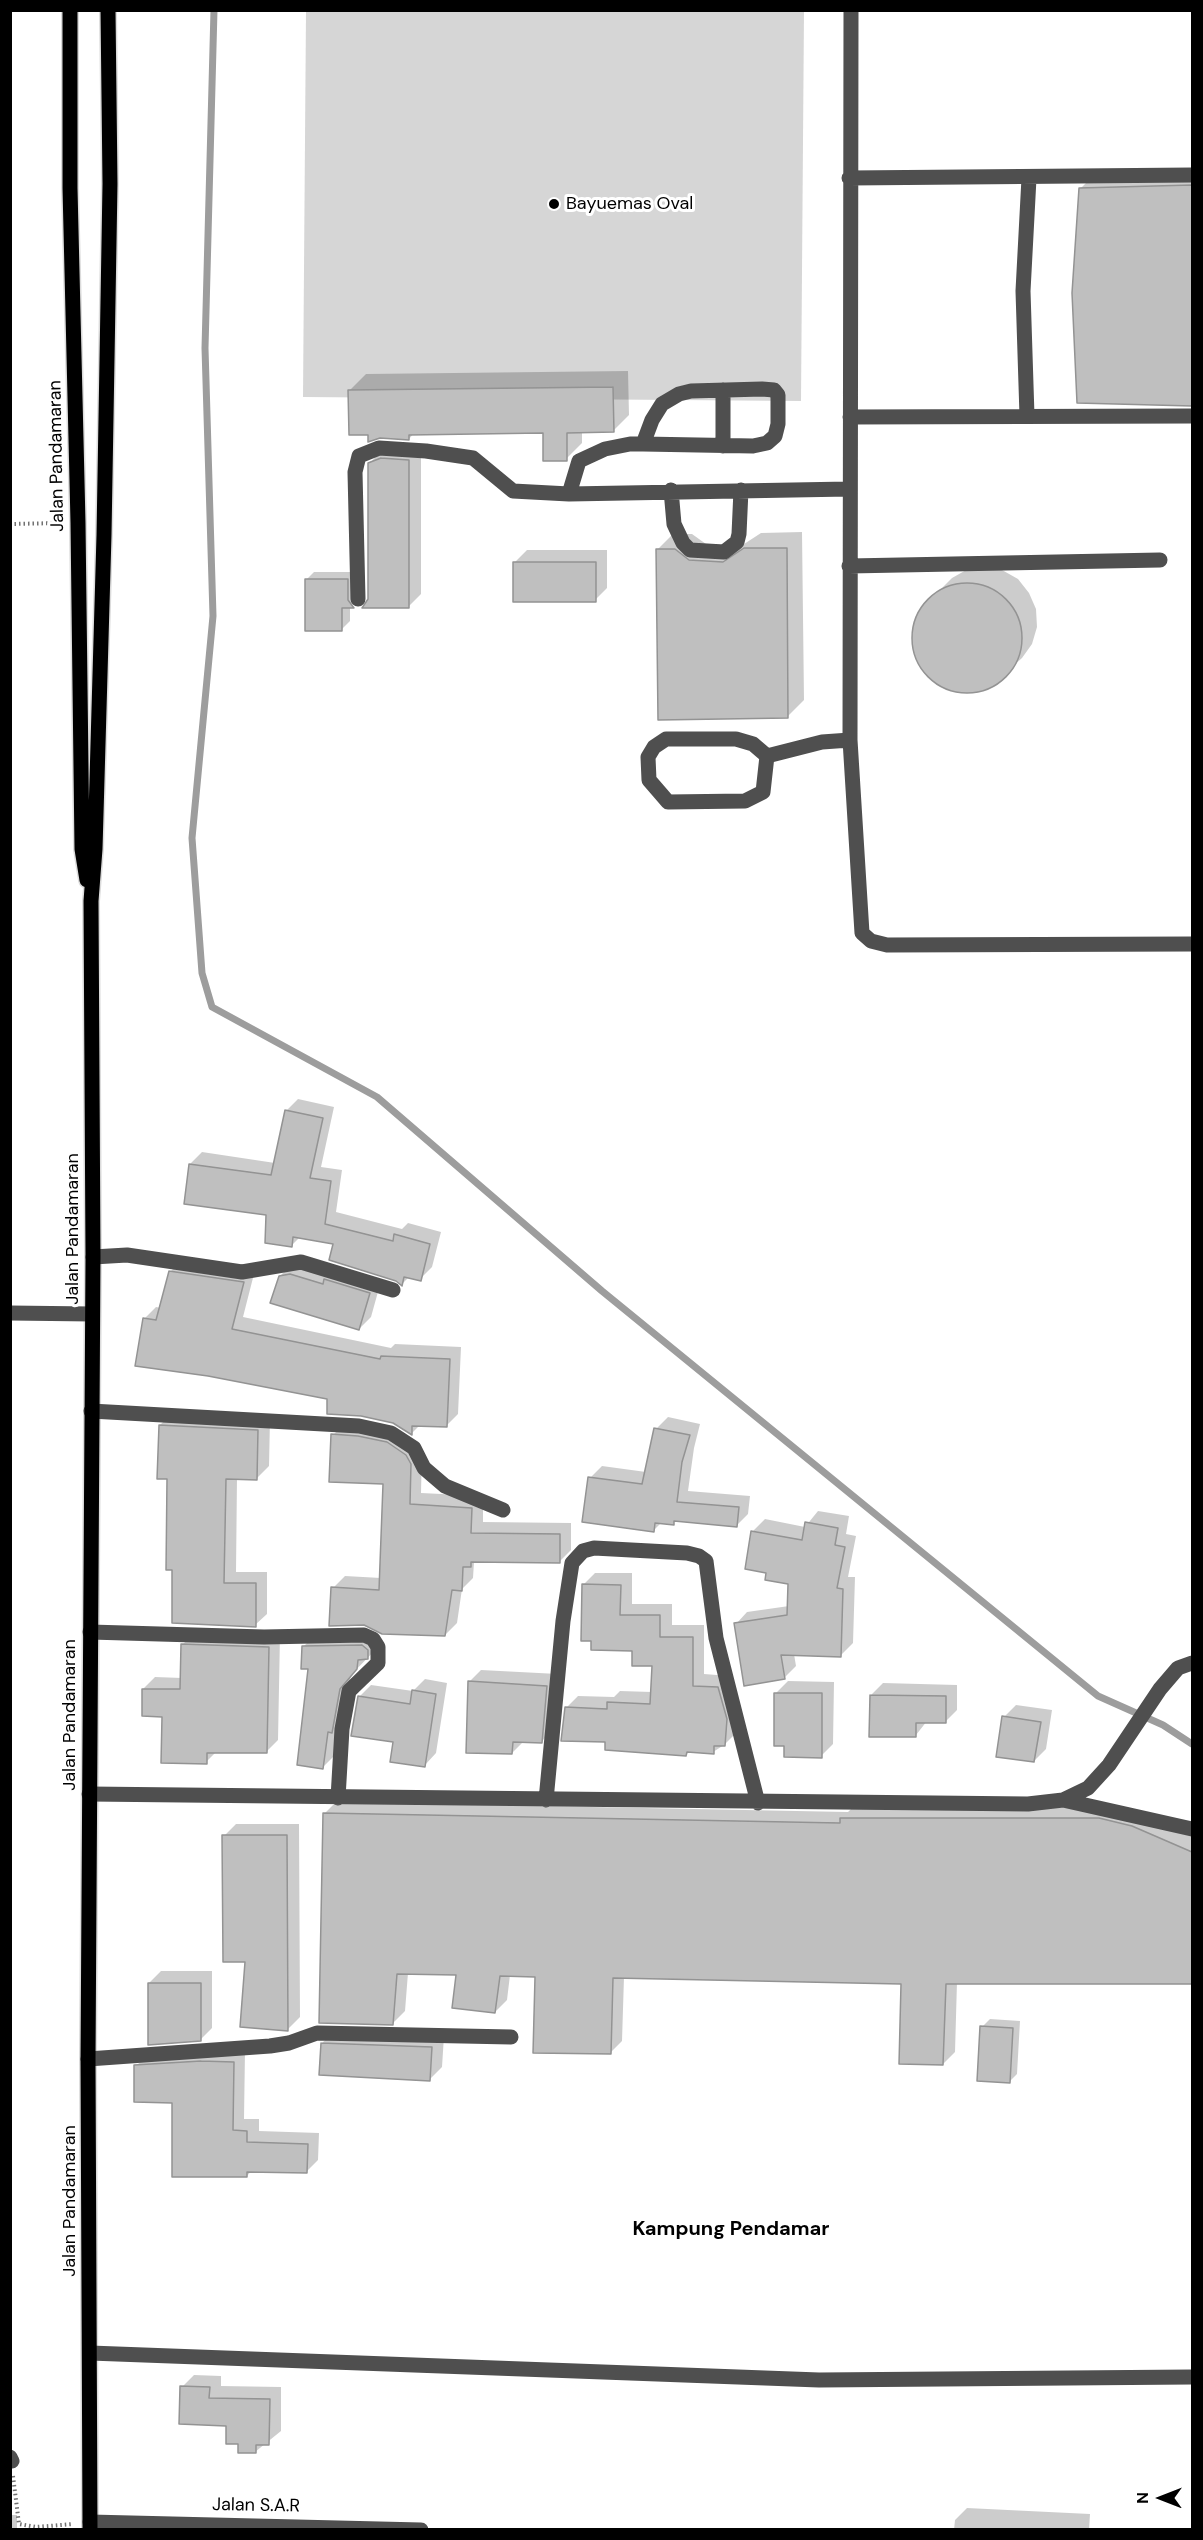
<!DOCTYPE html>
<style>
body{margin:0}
#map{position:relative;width:1203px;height:2540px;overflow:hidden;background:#fff;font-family:"DM Sans",sans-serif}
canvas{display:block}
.frame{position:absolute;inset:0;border:12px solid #000;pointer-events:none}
.north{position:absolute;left:1131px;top:2468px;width:60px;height:60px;-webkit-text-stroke:4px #fff;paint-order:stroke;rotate:270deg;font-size:16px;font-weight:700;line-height:24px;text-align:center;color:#000}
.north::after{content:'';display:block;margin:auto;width:21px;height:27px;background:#000;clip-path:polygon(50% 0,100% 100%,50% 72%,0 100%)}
</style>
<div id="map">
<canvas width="1203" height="2540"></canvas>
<div class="frame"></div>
<div class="north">N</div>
</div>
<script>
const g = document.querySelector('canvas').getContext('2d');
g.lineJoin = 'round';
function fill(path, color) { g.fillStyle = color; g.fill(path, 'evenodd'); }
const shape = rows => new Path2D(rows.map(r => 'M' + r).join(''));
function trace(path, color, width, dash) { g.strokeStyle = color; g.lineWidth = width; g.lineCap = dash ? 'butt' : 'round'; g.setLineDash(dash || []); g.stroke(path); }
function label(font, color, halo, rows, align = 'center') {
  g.font = font + ' "DM Sans",sans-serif'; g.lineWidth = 6; g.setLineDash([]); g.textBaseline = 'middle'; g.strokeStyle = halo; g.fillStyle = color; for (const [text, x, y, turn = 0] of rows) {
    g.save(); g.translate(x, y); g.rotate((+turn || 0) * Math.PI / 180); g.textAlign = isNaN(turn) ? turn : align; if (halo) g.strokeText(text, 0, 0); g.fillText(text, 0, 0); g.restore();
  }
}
fill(shape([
 [306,11,804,11,801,401,303,397]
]), '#d6d6d6');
fill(shape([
 [1192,170,1192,404,1079,402,1080,189,1096,173],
 [628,371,629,415,613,431,582,431,582,443,566,459,544,432,414,433,409,439,369,434,350,390,366,374],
 [421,448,421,594,409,606,369,600,369,464,381,451],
 [802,532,804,700,788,716,657,550,673,534,692,534,706,544,741,546,761,533],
 [527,550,607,550,607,588,595,600,515,562],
 [968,569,1002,570,1018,579,1029,593,1036,609,1037,627,1032,644,1022,658,991,686,974,691,957,690,940,684,927,673,918,658,913,641,915,623,923,607,952,578],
 [314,572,355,572,360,599,350,606,350,621,342,629,306,580],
 [298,1099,334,1107,321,1167,342,1170,336,1212,402,1229,408,1223,441,1232,432,1267,420,1279,410,1276,402,1284,335,1242,300,1237,291,1246,267,1214,190,1164,202,1152,275,1163,286,1111],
 [182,1260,255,1270,243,1317,391,1348,395,1344,461,1347,458,1414,446,1426,420,1425,412,1433,394,1422,328,1398,144,1319,156,1307,161,1308,170,1272],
 [292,1264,381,1281,371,1317,359,1329,280,1276],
 [172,1413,270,1419,269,1466,257,1478,237,1478,236,1572,267,1572,267,1614,255,1625,174,1569,169,1478,160,1425],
 [668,1417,700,1424,694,1448,688,1491,750,1496,748,1514,736,1526,677,1520,673,1523,662,1522,654,1530,590,1478,602,1466,646,1472,656,1429],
 [345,1423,422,1451,421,1493,483,1496,483,1522,571,1523,571,1550,559,1562,474,1562,473,1578,462,1589,457,1623,445,1635,333,1588,345,1576,381,1578,384,1483,333,1435],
 [818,1511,849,1516,846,1534,856,1536,848,1577,855,1577,853,1643,841,1655,794,1654,796,1666,784,1678,736,1624,747,1612,789,1606,789,1583,768,1572,746,1568,753,1531,765,1519,805,1527],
 [595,1573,632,1573,632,1604,672,1604,672,1625,704,1625,704,1674,730,1676,736,1733,724,1745,713,1752,690,1750,686,1755,607,1741,566,1708,578,1696,614,1697,620,1691,652,1692,653,1665,633,1649,583,1585],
 [194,1633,280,1635,278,1740,266,1752,217,1751,206,1762,143,1689,155,1677,182,1678,182,1645],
 [315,1635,380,1645,351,1675,335,1755,323,1767,309,1668,303,1647],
 [481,1670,558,1674,553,1730,541,1742,524,1741,512,1753,469,1682],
 [425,1679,447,1683,436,1753,425,1765,395,1741,359,1697,371,1685,413,1691],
 [788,1681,834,1682,833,1744,821,1756,776,1693],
 [883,1683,957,1685,957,1710,945,1722,927,1721,916,1735,871,1695],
 [1016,1705,1052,1710,1046,1749,1034,1761,1004,1717],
 [336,1802,848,1812,853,1807,1112,1807,1192,1835,1192,1982,957,1982,955,2052,943,2064,903,1982,624,1977,622,2041,610,2053,536,1975,510,1975,507,2000,495,2012,458,1974,408,1973,405,2011,393,2023,324,1814],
 [236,1824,299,1824,300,2017,288,2029,224,1836],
 [161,1971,212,1971,212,2028,200,2040,149,1983],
 [990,2019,1020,2021,1017,2074,1010,2081,982,2027],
 [334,2032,444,2036,442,2067,430,2079,322,2043],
 [245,2051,244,2119,259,2119,259,2131,319,2133,318,2160,306,2172,252,2170,247,2176,136,2066,148,2054],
 [194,2375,221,2376,221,2386,281,2387,281,2431,255,2452,240,2443,228,2424,182,2387],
 [967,2508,1090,2514,1089,2530,954,2530,955,2520],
 [10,2515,17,2515,17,2530,10,2530]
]), '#0003');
trace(shape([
 [214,10,205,348,213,616,192,838,202,973,212,1007,377,1097,602,1291,1098,1696,1163,1725,1192,1744]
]), '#9d9d9d', 7);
const building = shape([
 [1192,185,1192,406,1077,403,1072,293,1079,188,1192,185],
 [613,387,614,432,567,433,567,461,543,461,543,433,409,435,409,440,380,438,368,442,368,435,349,435,348,390,613,387],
 [381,458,409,460,409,608,362,608,368,599,368,463,381,458],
 [744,548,787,548,788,718,658,720,656,549,675,549,689,560,723,562,744,548],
 [513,562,596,562,596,602,513,602,513,562],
 [305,579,348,579,348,600,354,608,342,608,342,631,305,631,305,579],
 '912 638a55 55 0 1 1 110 0a55 55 0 1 1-110 0Z',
 [285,1110,323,1118,310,1178,331,1181,325,1224,393,1241,394,1234,430,1244,421,1281,404,1277,402,1286,396,1281,329,1260,333,1244,293,1237,292,1247,265,1243,266,1215,184,1204,189,1164,271,1175,285,1110],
 [169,1271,244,1282,232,1329,380,1359,381,1356,450,1359,447,1427,412,1426,412,1435,393,1423,361,1416,327,1414,327,1399,208,1376,135,1366,143,1318,156,1320,169,1271],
 [290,1274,323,1284,324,1279,370,1293,359,1330,270,1303,279,1276,290,1274],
 [159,1425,258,1430,257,1480,226,1479,224,1583,256,1583,256,1627,172,1623,172,1570,166,1570,167,1479,157,1479,159,1425],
 [654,1428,690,1435,682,1462,677,1502,739,1507,737,1527,674,1521,674,1525,655,1523,654,1532,582,1522,588,1477,642,1484,654,1428],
 [331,1434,358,1436,387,1442,406,1455,411,1464,410,1504,472,1508,471,1533,560,1534,560,1563,471,1562,471,1567,463,1567,462,1591,452,1590,445,1636,382,1634,364,1625,329,1626,331,1587,379,1590,383,1484,329,1482,331,1434],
 [805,1522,838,1528,835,1545,845,1547,837,1588,843,1589,841,1657,781,1655,785,1679,744,1686,734,1623,787,1615,788,1584,765,1580,766,1573,745,1569,751,1531,802,1540,805,1522],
 [582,1584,621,1585,620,1615,660,1615,660,1637,693,1637,693,1686,718,1687,727,1719,725,1746,714,1746,714,1754,687,1752,686,1756,605,1750,605,1742,561,1741,565,1707,607,1709,607,1702,650,1704,652,1666,632,1666,632,1651,591,1650,591,1641,581,1641,582,1584],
 [181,1644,269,1647,267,1753,207,1753,207,1764,161,1763,162,1717,142,1716,142,1689,180,1689,181,1644],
 [362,1645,368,1650,368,1659,358,1660,357,1669,340,1689,332,1733,328,1732,323,1769,297,1765,308,1669,301,1669,302,1646,362,1645],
 [468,1681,547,1686,542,1743,513,1742,512,1754,466,1753,468,1681],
 [412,1690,436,1694,425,1767,390,1762,393,1742,351,1736,358,1696,410,1704,412,1690],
 [774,1693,822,1693,822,1758,784,1757,784,1746,774,1746,774,1693],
 [870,1695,946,1696,946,1723,916,1723,916,1737,869,1737,870,1695],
 [1002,1716,1041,1722,1034,1762,996,1757,1002,1716],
 [323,1813,840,1823,840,1818,1099,1818,1132,1826,1192,1852,1192,1984,946,1984,943,2065,899,2064,901,1984,613,1978,611,2054,533,2053,535,1977,500,1976,495,2013,452,2008,456,1975,397,1974,393,2025,319,2023,323,1813],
 [222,1835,287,1835,288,2031,240,2027,245,1962,223,1962,222,1835],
 [148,1983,201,1983,201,2041,148,2045,148,1983],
 [980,2026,1013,2028,1010,2083,977,2081,980,2026],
 [321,2043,432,2047,430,2081,319,2075,321,2043],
 [201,2061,234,2062,233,2130,247,2131,247,2142,308,2144,307,2173,247,2172,247,2177,172,2177,172,2103,134,2102,134,2065,201,2061],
 [180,2386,210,2387,209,2398,270,2399,269,2445,256,2445,256,2453,238,2453,238,2444,226,2444,226,2426,179,2424,180,2386]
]);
fill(building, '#bfbfbf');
trace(building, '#939393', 1.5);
const major = shape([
 [70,10,70,188,78,523,82,849,87,880],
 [90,2530,88,2059,93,1257,91,901,95,849,104,535,110,184,108,10]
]);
trace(major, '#dbdbdb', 18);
trace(shape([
 [10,524,61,523],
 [13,2476,19,2524,36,2527,73,2524]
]), '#717171', 4, [1.5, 3]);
trace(shape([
 [851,10,850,740,862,933,871,941,887,945,1192,944],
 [849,178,1192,175],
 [723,390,723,446],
 [1027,416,1023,291,1029,178],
 [850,417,1192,416],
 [671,490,674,524,683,543,690,550,724,552,737,542,739,534,741,490],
 [569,494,579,461,605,449,630,444,643,444,652,420,662,404,679,394,691,391,762,389,774,390,778,395,778,424,775,436,767,443,753,446,643,444],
 [849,566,1160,560],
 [358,599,355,472,359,456,379,448,426,451,473,458,513,491,569,494,849,489],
 [767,756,753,744,736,739,666,739,654,747,648,757,649,780,668,802,745,801,763,792,767,756,822,742,850,740],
 [93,1257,127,1255,242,1272,301,1262,393,1290],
 [10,1313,92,1314],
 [91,1411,359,1426,391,1433,414,1448,424,1468,445,1486,503,1510],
 [90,1632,264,1637,364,1635,373,1639,378,1647,378,1663,349,1691,342,1729,338,1798],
 [89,1794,1028,1804,1063,1800,1088,1788,1109,1765,1160,1689,1178,1668,1192,1663],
 [546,1800,563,1621,572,1563,583,1551,594,1548,687,1553,699,1556,706,1561,716,1638,758,1803],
 [1063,1800,1192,1829],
 [88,2059,270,2046,289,2043,317,2033,511,2037],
 [90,2353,819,2380,1192,2377],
 [10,2457,12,2461],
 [90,2522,421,2530]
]), '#4f4f4f', 15);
trace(major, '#000', 15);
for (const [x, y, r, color] of [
 [554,204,6,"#000"]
]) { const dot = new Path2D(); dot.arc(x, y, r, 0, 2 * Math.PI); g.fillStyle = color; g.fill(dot); trace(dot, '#fff', 2); }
label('18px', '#000', '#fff', [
 ["Bayuemas Oval",566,204]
], 'left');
label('18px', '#000', '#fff', [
 ["Jalan Pandamaran",57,456,-91],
 ["Jalan Pandamaran",73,1229,-90],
 ["Jalan Pandamaran",70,1715,-90],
 ["Jalan Pandamaran",70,2201,-90],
 ["Jalan S.A.R",256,2506,1]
]);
label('bold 20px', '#000', '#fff', [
 ["Kampung Pendamar",731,2230]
]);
</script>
